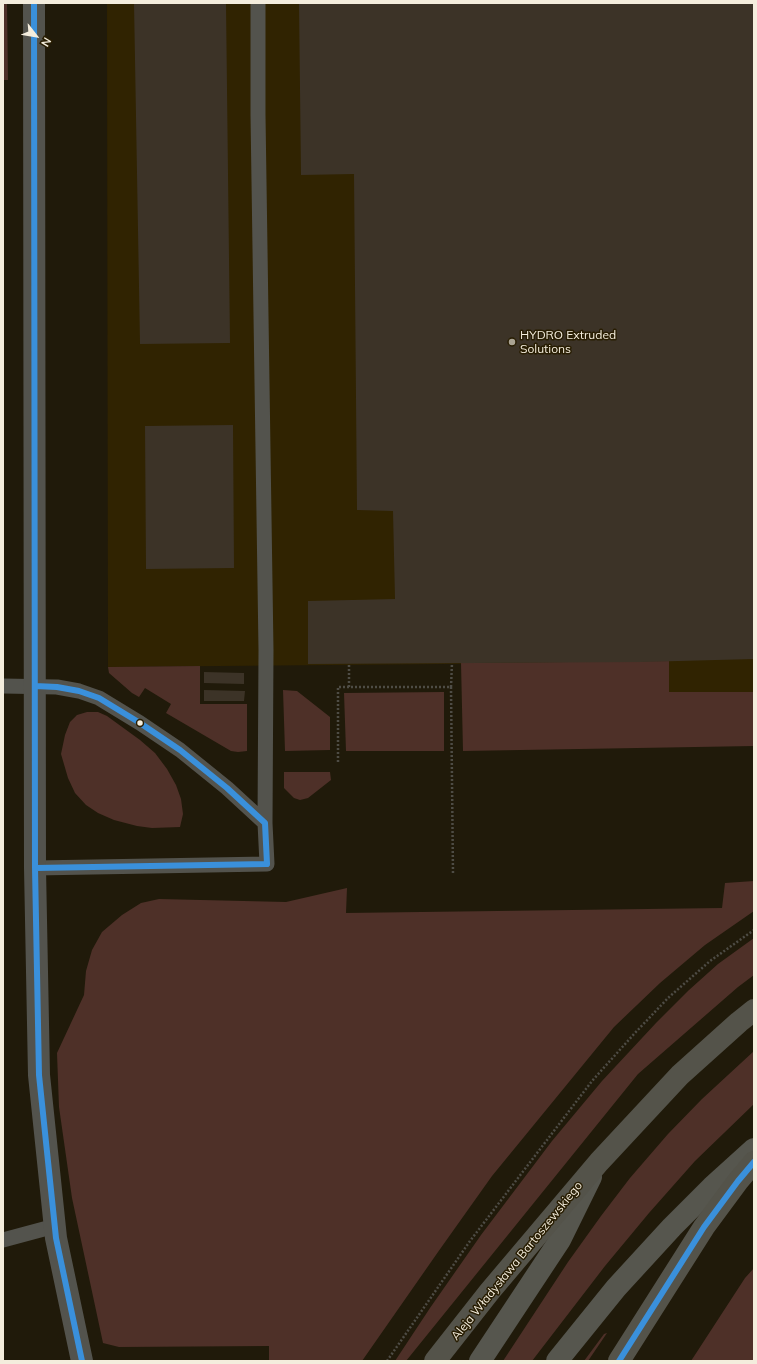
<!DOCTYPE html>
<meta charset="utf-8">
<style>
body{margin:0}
#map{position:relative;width:757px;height:1364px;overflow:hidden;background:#201a0a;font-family:Mulish,sans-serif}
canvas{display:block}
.frame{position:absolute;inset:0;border:4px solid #f4eddd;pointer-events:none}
.north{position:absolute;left:16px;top:16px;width:40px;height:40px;-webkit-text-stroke:3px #281d02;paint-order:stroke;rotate:121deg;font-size:11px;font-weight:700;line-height:16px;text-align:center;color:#f4eddd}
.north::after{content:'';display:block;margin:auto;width:14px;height:18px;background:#f4eddd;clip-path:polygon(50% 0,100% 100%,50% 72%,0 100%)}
</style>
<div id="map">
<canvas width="757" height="1364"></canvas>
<div class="frame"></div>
<div class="north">N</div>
</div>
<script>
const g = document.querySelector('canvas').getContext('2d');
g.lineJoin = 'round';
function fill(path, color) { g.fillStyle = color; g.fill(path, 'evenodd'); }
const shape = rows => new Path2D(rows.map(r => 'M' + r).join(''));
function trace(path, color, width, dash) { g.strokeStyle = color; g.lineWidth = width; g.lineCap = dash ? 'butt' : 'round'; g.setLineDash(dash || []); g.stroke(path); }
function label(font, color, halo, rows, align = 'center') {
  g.font = font + ' Mulish,sans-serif'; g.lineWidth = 3; g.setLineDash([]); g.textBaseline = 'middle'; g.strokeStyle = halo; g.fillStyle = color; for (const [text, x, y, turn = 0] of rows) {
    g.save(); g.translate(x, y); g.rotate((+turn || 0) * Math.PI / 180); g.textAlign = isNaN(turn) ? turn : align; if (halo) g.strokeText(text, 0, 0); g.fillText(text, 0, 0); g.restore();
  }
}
fill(shape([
 [107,3,754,3,754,692,669,692,669,662,108,667]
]), '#302301');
fill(shape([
 [3,3,7,3,8,80,3,80],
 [669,661,669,692,754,692,754,746,463,751,461,663],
 [200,666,200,704,247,704,247,751,238,752,231,751,166,713,171,704,145,688,139,697,132,693,109,673,108,667],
 [283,690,297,691,330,717,330,750,285,751],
 [444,692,444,751,346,751,344,693],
 [87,712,98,712,107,716,140,740,155,753,167,769,176,785,181,799,183,814,180,827,152,828,137,826,114,820,98,813,86,805,75,793,68,778,61,754,65,735,70,722,77,715],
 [284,772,330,772,331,780,308,798,300,800,294,798,284,788],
 [754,881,754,911,705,945,660,983,614,1027,492,1176,438,1252,362,1361,269,1361,269,1346,119,1347,103,1343,72,1198,59,1107,57,1053,84,995,86,971,92,950,102,932,122,915,141,903,159,899,286,902,347,888,346,913,722,908,725,883],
 [754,938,754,975,738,987,638,1074,406,1361,395,1361,430,1308,481,1235,552,1141,602,1081,656,1023,689,990,718,964],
 [754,1051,754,1104,695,1161,649,1213,605,1266,532,1361,503,1361,568,1262,601,1216,630,1178,668,1134,702,1099],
 [754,1268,754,1361,691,1361,745,1278],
 [607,1333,588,1361,584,1361,604,1334]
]), '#4e3028');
fill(shape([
 [134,3,226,3,230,343,140,344],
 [299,3,754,3,754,659,641,662,308,664,308,601,395,599,393,511,357,510,354,174,301,175],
 [233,425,234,568,146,569,145,426],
 [204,672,244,673,244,684,204,683],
 [204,690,245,691,244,701,204,701]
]), '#3c3327');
trace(shape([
 [349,687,349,664],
 [451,687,453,874],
 [338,762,338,687,451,687,452,663],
 [387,1361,470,1241,592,1081,634,1034,668,998,710,961,754,930]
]), '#4e4c45', 2.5, [2, 2]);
trace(shape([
 [3,686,57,687,79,691,99,698,140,723,180,750,227,788,265,823],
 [35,868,267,864,265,823,266,650,258,115,258,3],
 [3,1240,55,1226]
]), '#53534d', 15);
trace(shape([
 [34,3,35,868,39,1075,56,1238,82,1361]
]), '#53534d', 22);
trace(shape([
 [480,1361,560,1240,591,1177],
 [557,1361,616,1288,672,1227,712,1187,754,1149]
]), '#56564e', 22);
trace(shape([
 [435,1361,490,1291,599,1162,680,1075,739,1022,754,1010],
 [619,1361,704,1227,738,1181,754,1162]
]), '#54534a', 22);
trace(shape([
 [34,3,35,868,39,1075,56,1238,82,1361],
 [35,686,57,687,79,691,99,698,140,723,180,750,227,788,265,823,267,864,35,868],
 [619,1361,704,1227,738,1181,754,1162]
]), '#3a90db', 6);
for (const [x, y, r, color] of [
 [512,342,4,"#aaa393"],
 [140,723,3.5,"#f4eddd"]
]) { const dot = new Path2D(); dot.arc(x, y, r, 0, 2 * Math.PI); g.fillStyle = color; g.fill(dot); trace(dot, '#281d02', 1.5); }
label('12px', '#f4eddd', '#281d02', [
 ["HYDRO Extruded",520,335],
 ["Solutions",520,349]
], 'left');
label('12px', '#f4eddd', '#281d02', [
 ["Aleja Władysława Bartoszewskiego",517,1261,-51]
]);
</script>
